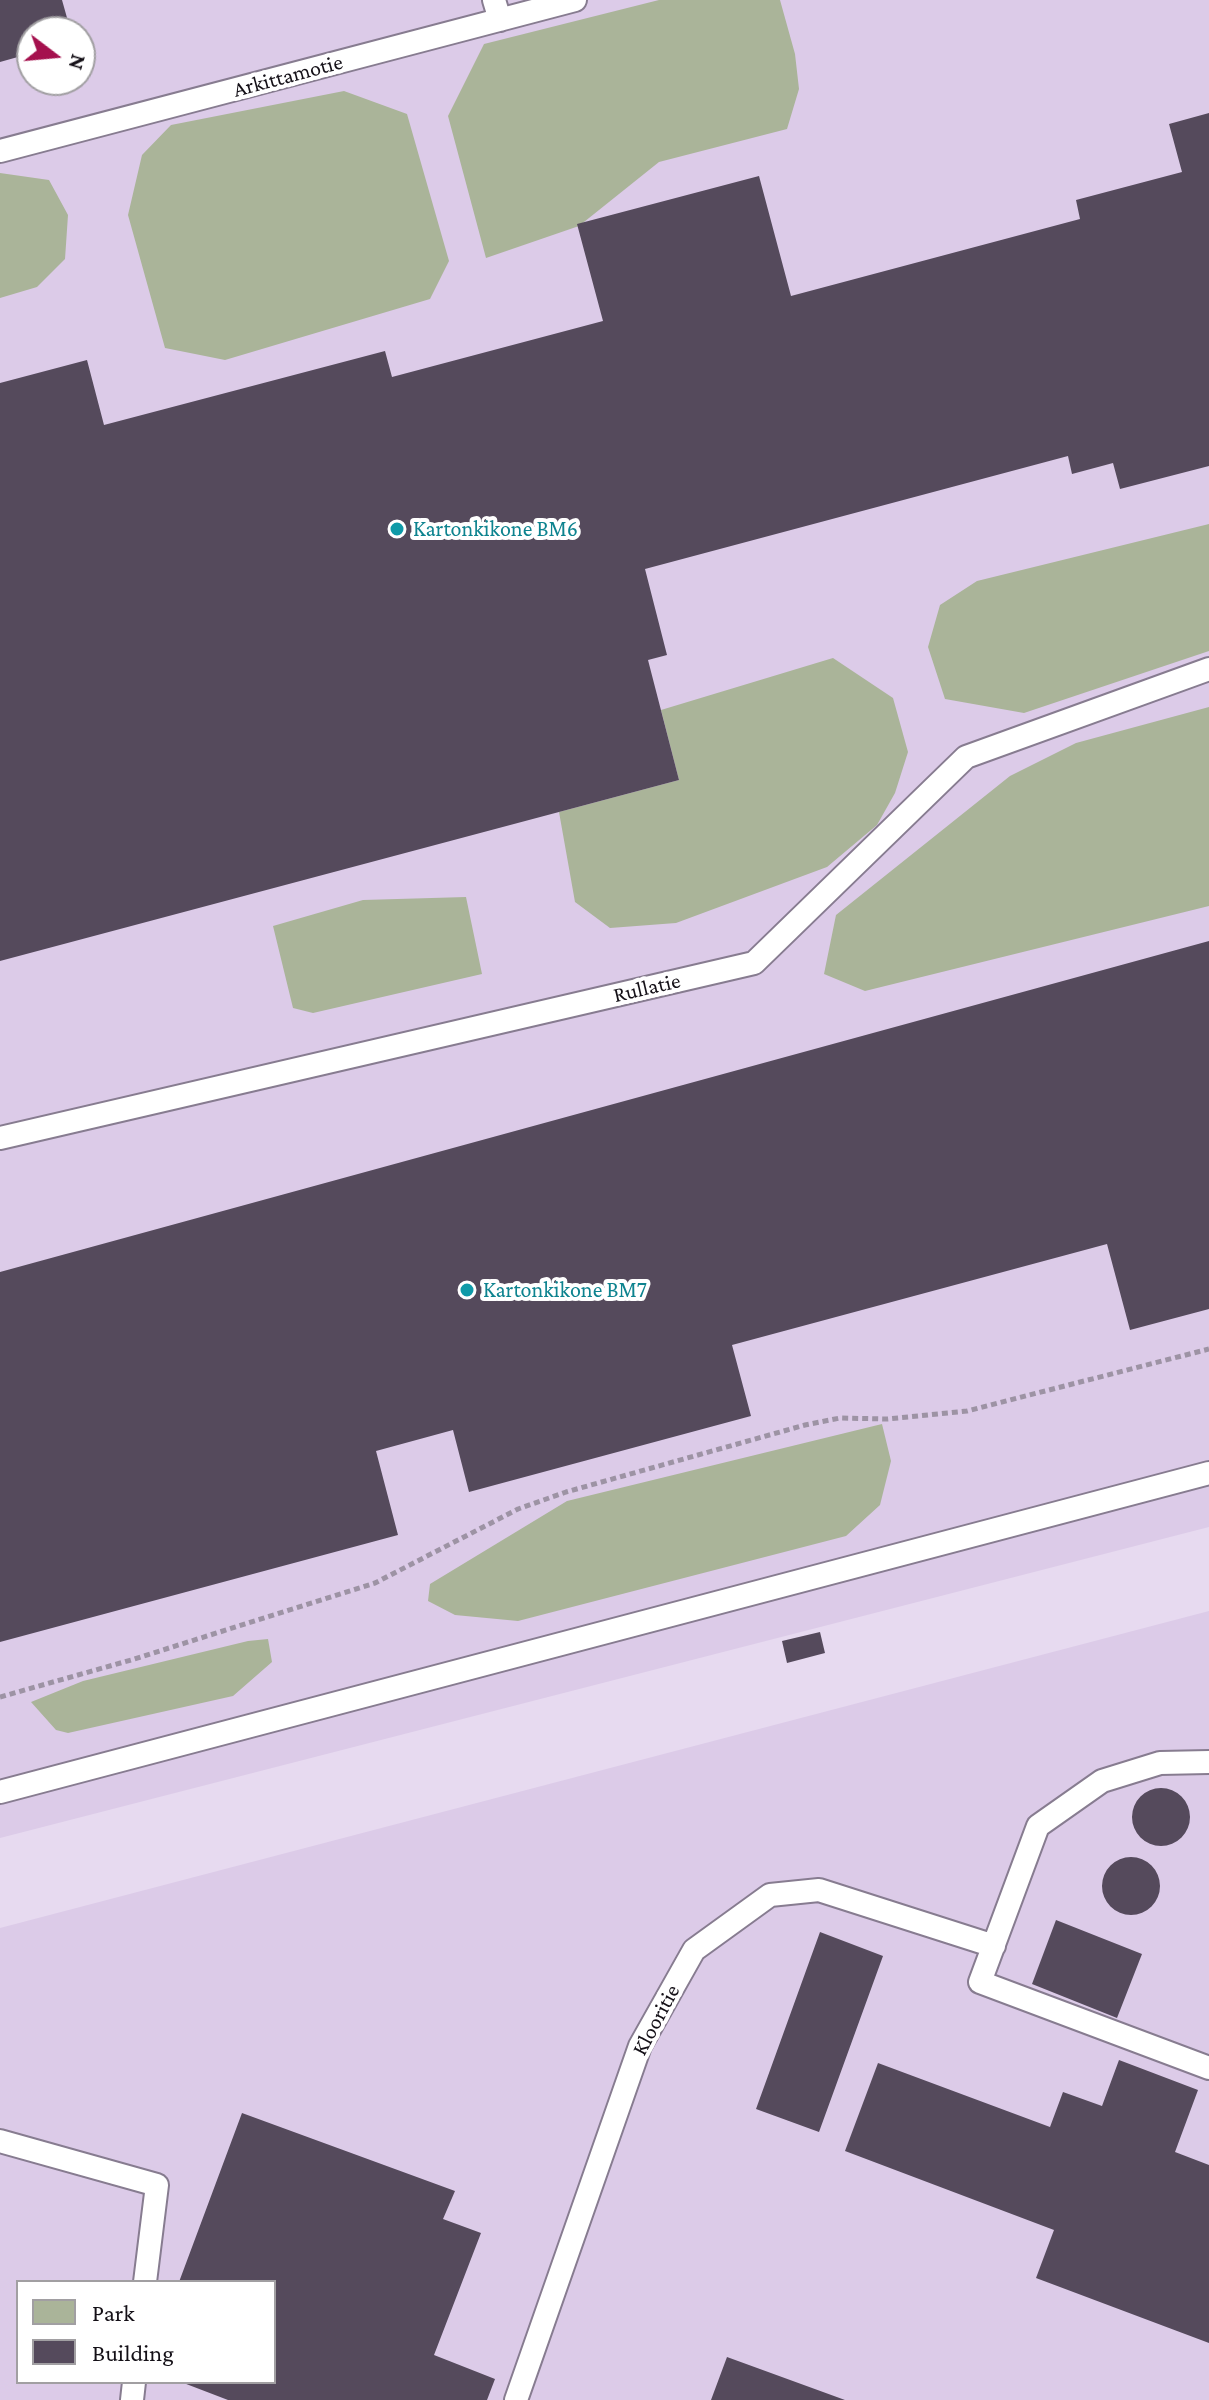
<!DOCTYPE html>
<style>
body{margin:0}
#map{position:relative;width:1209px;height:2400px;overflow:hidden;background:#e7daf0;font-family:"Crimson Pro",serif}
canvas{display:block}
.legend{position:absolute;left:16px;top:2280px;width:260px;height:104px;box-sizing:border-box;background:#fff;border:2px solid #a19fa2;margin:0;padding:10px 14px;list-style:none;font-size:24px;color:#141017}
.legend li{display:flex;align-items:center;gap:16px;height:40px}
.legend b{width:40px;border:2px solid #a19fa2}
.north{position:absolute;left:16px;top:16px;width:80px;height:80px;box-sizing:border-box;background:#fff;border:2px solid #a19fa2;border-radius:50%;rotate:106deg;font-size:22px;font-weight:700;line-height:32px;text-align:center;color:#141017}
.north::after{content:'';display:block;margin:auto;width:28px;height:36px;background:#a5114e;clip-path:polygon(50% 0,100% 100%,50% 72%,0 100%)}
</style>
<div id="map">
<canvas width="1209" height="2400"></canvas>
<ul class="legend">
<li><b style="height:22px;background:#aab499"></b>Park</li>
<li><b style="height:22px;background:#554a5c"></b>Building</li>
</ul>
<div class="north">N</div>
</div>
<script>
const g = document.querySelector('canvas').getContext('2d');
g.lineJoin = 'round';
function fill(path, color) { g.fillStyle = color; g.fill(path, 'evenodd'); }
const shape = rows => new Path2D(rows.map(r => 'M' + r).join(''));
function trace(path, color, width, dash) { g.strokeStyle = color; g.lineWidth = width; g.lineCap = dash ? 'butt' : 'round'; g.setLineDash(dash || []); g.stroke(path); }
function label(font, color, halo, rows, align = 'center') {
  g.font = font + ' "Crimson Pro",serif'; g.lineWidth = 8; g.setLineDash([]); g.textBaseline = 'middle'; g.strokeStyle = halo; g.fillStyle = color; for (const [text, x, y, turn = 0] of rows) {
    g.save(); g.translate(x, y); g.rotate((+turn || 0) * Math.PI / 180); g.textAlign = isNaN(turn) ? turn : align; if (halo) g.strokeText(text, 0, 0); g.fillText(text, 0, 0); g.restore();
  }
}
fill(shape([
 [0,0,1209,0,1209,1527,0,1838],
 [32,32,80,32,80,80,32,80],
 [1209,1611,1209,2400,0,2400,0,1928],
 [18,2282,274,2282,274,2382,18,2382]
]), '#dccbe8');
fill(shape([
 [659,0,780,0,795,54,799,89,787,129,659,162,579,226,486,258,448,116,484,44],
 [344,91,407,114,449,261,430,299,225,360,165,348,128,215,142,155,171,125],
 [0,173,49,180,68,215,65,259,37,287,0,298],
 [1209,524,1209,651,1024,713,945,699,928,647,940,605,977,581],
 [833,658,893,698,908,752,895,793,877,825,827,867,676,923,610,928,575,902,559,812,679,780,661,710],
 [1209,707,1209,906,865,991,824,974,836,915,1010,776,1076,743],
 [466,897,482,974,313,1013,293,1008,273,926,363,900],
 [882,1424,891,1461,880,1505,846,1536,518,1621,455,1615,428,1601,430,1584,567,1501],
 [268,1639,272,1662,233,1696,68,1733,56,1730,31,1702,83,1681,248,1641]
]), '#aab499');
fill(shape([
 [0,0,62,0,71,32,32,32,32,53,0,62],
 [1209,113,1209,466,1120,489,1113,463,1072,474,1068,456,645,569,667,655,648,660,679,780,0,961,0,383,87,360,104,425,385,351,392,377,603,321,577,224,759,176,791,296,1080,219,1076,200,1182,172,1169,124],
 [1209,941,1209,1309,1130,1330,1107,1244,732,1345,751,1416,469,1492,453,1430,376,1451,398,1535,0,1642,0,1272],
 [820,1632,825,1653,787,1663,782,1641],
 '1132 1817a29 29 0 1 1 58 0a29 29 0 1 1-58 0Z',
 '1102 1886a29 29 0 1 1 58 0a29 29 0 1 1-58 0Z',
 [1056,1920,1142,1954,1117,2018,1032,1984],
 [820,1932,883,1956,819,2132,756,2109],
 [1119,2060,1198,2090,1175,2152,1209,2165,1209,2343,1036,2278,1054,2230,845,2151,878,2063,1050,2127,1063,2092,1102,2106],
 [242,2113,455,2191,443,2219,481,2233,434,2355,495,2379,487,2400,228,2400,181,2382,274,2382,274,2282,179,2282],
 [727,2357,845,2400,711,2400]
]), '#554a5c');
const service = shape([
 [494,0,500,20],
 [0,151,575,0],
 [0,1138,754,963,966,757,1209,669],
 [1209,1762,1160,1763,1102,1781,1038,1826,980,1982,1209,2068],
 [0,1792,1209,1473],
 [0,2141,157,2185,145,2282],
 [132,2400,134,2382],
 [516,2400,640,2046,694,1950,770,1895,819,1890,994,1946]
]);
trace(service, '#877c90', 26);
trace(shape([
 [0,1697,131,1660,375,1583,518,1509,566,1492,805,1425,840,1418,888,1419,967,1411,1209,1349]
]), '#9d93a4', 5, [6, 4]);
trace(service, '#fff', 22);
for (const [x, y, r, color] of [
 [397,529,8,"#0f9aa8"],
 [467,1290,8,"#0f9aa8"]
]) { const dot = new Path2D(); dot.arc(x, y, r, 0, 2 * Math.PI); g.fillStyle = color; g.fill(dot); trace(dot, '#fff', 3); }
label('22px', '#141017', '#fff', [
 ["Arkittamotie",288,76,-15],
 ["Rullatie",647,988,-13],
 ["Klooritie",656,2020,-62]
]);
label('22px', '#0d838f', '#fff', [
 ["Kartonkikone BM6",413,529],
 ["Kartonkikone BM7",483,1290]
], 'left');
</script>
